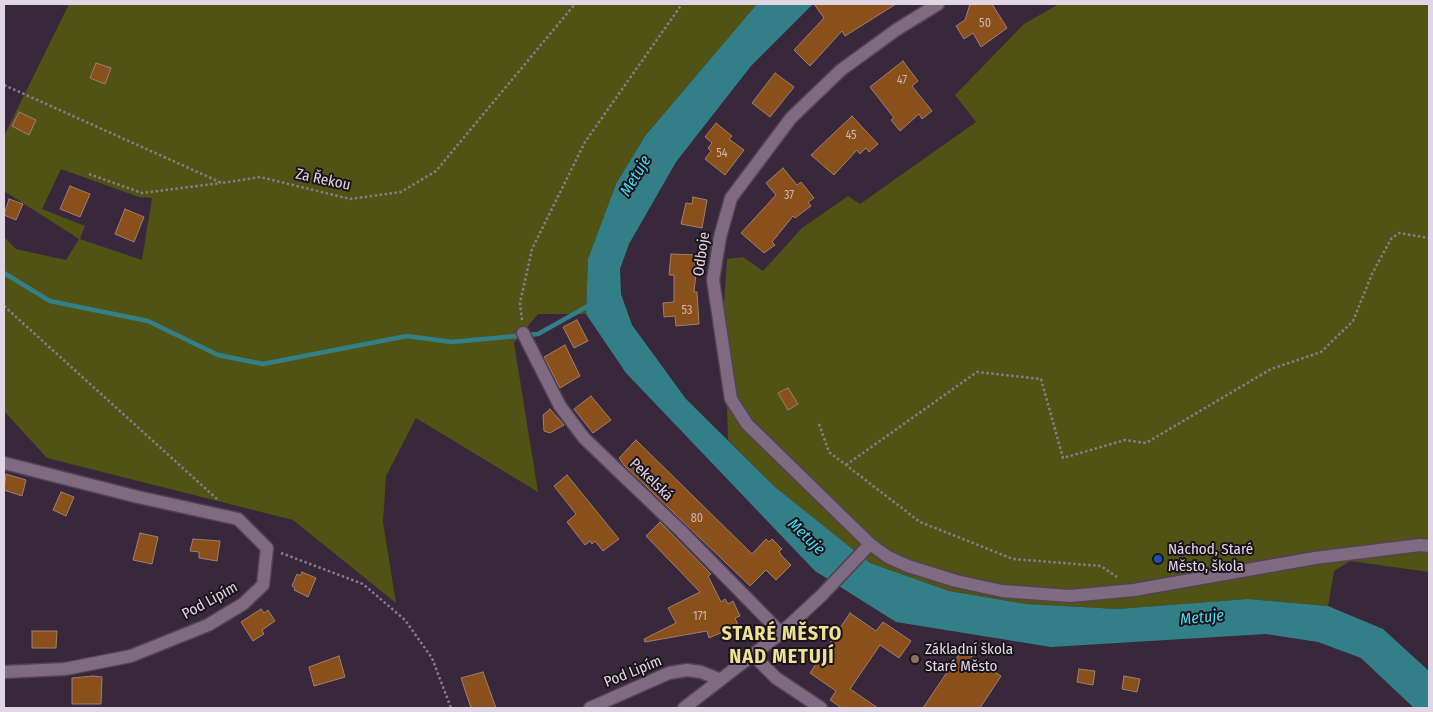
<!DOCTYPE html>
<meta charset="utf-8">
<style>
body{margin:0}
#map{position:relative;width:1433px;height:712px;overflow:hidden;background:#39273b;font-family:"Fira Sans Condensed",sans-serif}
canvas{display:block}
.frame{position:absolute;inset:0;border:5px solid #e1d6e3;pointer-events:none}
</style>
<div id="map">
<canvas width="1433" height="712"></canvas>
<div class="frame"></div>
</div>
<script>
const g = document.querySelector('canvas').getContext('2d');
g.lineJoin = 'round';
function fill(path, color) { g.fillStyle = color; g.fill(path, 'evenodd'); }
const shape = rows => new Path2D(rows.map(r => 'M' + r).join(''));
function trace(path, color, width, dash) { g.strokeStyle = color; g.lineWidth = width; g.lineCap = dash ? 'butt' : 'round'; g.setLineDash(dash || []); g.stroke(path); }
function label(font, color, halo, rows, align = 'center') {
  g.font = font + ' "Fira Sans Condensed",sans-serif'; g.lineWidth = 4; g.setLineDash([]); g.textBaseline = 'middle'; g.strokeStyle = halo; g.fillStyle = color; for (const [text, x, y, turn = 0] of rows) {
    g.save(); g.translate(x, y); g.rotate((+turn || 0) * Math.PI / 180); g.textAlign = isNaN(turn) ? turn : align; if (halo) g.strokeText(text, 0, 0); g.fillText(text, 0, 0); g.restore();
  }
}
fill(shape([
 [69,4,757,4,645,136,616,184,588,259,586,314,538,314,514,343,538,492,416,418,386,476,383,522,396,603,293,520,47,458,4,411,4,237,16,249,66,260,79,239,4,191,4,136],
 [61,169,139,197,152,198,142,260,80,239,85,226,42,209],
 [1059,4,1429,4,1429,572,1350,561,1334,571,1328,606,1248,599,1118,609,1026,604,949,591,870,563,775,487,728,440,726,371,722,336,727,259,743,257,763,271,802,228,848,196,860,204,976,122,955,95,1024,24]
]), '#515315');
fill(shape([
 [757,4,813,4,751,66,676,162,629,244,620,269,621,294,632,325,686,399,775,487,870,563,949,591,1026,604,1118,609,1248,599,1328,606,1383,629,1429,671,1429,708,1414,708,1361,658,1318,642,1266,634,1051,647,896,622,815,571,626,373,586,314,588,259,616,184,645,136]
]), '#337f88');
trace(shape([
 [4,273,50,301,148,321,218,355,263,364,407,336,452,342,538,334,590,305]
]), '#337f88', 4.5);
const building = shape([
 [814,4,896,4,845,36,842,31,810,66,794,50,824,18,814,4],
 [970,4,992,4,1007,28,981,47,973,33,964,39,956,26,965,20,970,4],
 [903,61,918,81,912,86,932,111,922,119,919,114,900,131,891,120,894,118,870,87,903,61],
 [96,63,111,68,105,84,90,78,96,63],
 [775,73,794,87,770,117,752,103,775,73],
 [19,112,36,120,29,135,12,126,19,112],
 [852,116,878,144,869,152,866,148,860,154,857,150,834,175,811,155,852,116],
 [716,123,732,136,729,139,744,150,725,175,705,159,711,151,708,148,712,143,705,137,716,123],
 [783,168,797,185,801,182,814,198,808,202,811,206,795,218,793,216,772,242,775,245,764,253,741,233,776,195,766,183,783,168],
 [70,186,90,194,80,217,60,209,70,186],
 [693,197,707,200,702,228,681,224,686,203,692,204,693,197],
 [9,199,23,204,16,220,4,215,9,199],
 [125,209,144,217,134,242,115,234,125,209],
 [671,254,698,255,694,292,697,292,699,324,676,326,675,316,664,317,663,303,674,302,674,275,669,275,671,254],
 [577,320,588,341,574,348,563,327,577,320],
 [565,345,580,376,560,388,544,357,565,345],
 [788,388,798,404,788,410,778,393,788,388],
 [591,396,611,420,593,433,574,409,591,396],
 [550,409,564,425,550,433,544,431,543,415,550,409],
 [636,440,752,554,766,539,769,542,772,539,782,549,779,551,781,555,791,565,776,580,766,570,750,586,624,465,619,458,636,440],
 [6,474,26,480,22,496,4,490,6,474],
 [567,475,619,539,603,551,595,541,592,544,590,541,585,545,567,522,576,514,554,486,567,475],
 [61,492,74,497,66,516,53,510,61,492],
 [660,522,711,574,708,576,721,602,725,599,728,604,733,601,740,616,735,618,738,625,709,638,707,631,645,642,644,639,676,623,668,608,700,592,646,536,660,522],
 [140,533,158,537,152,564,133,560,140,533],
 [193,539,220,541,217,561,199,558,199,552,190,551,193,539],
 [302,572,316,578,308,597,294,590,295,588,292,586,297,574,300,576,302,572],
 [261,609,264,613,268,610,275,621,262,630,264,634,253,641,241,622,261,609],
 [850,613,876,631,883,622,911,641,899,658,880,645,850,689,878,708,842,708,830,700,836,691,810,673,850,613],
 [32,631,57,631,56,648,32,648,32,631],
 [962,650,1001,676,980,708,923,708,962,650],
 [339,656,345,677,314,686,309,667,339,656],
 [1079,669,1095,671,1093,685,1077,682,1079,669],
 [483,672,496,708,471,708,461,678,483,672],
 [93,676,102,677,101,704,72,704,72,678,93,676],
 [1124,676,1140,679,1137,692,1122,689,1124,676]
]);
fill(building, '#8a501c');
trace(building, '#9b816e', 1);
const minor = shape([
 [523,333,560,406,584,438,681,531,781,633],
 [4,463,138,497,238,519,267,548,263,585,243,604,208,625,131,656,65,669,4,672],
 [753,655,776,678,821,708],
 [590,708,669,673,687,670,701,672,719,679],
 [684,708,781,633,822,595,870,544]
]);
const tertiary = shape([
 [938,4,896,30,841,70,791,118,731,198,720,237,713,280,731,399,747,424,870,544,888,557,908,566,956,581,1002,591,1070,596,1134,590,1315,558,1420,545,1429,546]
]);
trace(minor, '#524354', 15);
trace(tertiary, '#524354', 15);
trace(shape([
 [4,85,222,183,260,177,350,199,401,192,436,171,575,4],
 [89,174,142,193,221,183],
 [4,306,217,499],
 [522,320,520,303,532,249,585,142,682,4],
 [819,424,829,452,920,522,1013,559,1101,566,1117,577],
 [846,465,977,372,1041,379,1063,458,1125,440,1146,443,1271,369,1321,352,1353,321,1372,274,1391,239,1399,233,1429,238],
 [281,553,363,584,405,620,432,658,451,708]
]), '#897a8b', 2.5, [2.5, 2.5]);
trace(minor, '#7f6a81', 12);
trace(tertiary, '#7f6a81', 12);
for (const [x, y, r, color] of [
 [1158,559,5,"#1a4fb4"],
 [915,659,5,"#8d6e63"]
]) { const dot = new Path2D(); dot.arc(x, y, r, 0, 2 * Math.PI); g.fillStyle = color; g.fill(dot); trace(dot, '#1b131c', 2); }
label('12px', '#cbb4b1', null, [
 ["50",985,24],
 ["47",902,81],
 ["45",851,136],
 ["54",722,154],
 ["37",789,196],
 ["53",687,311],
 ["80",697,519],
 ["171",700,617]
]);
label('15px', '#e1d6e3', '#1b131c', [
 ["Za Řekou",323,180,12],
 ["Odboje",702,254,-82],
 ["Pekelská",651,480,44],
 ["Pod Lipím",210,601,-29],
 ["Pod Lipím",633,672,-22]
]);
label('15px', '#e1d6e3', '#1b131c', [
 ["Náchod, Staré",1168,550],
 ["Město, škola",1168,567],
 ["Základní škola",925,650],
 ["Staré Město",925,667]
], 'left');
label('italic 16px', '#48ddee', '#1b131c', [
 ["Metuje",636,176,-59],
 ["Metuje",806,537,44],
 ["Metuje",1202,618,-6]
]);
g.letterSpacing = '1px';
label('bold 20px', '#ede192', '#1b131c', [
 ["STARÉ MĚSTO",782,634],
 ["NAD METUJÍ",782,657]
]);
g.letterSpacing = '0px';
</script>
